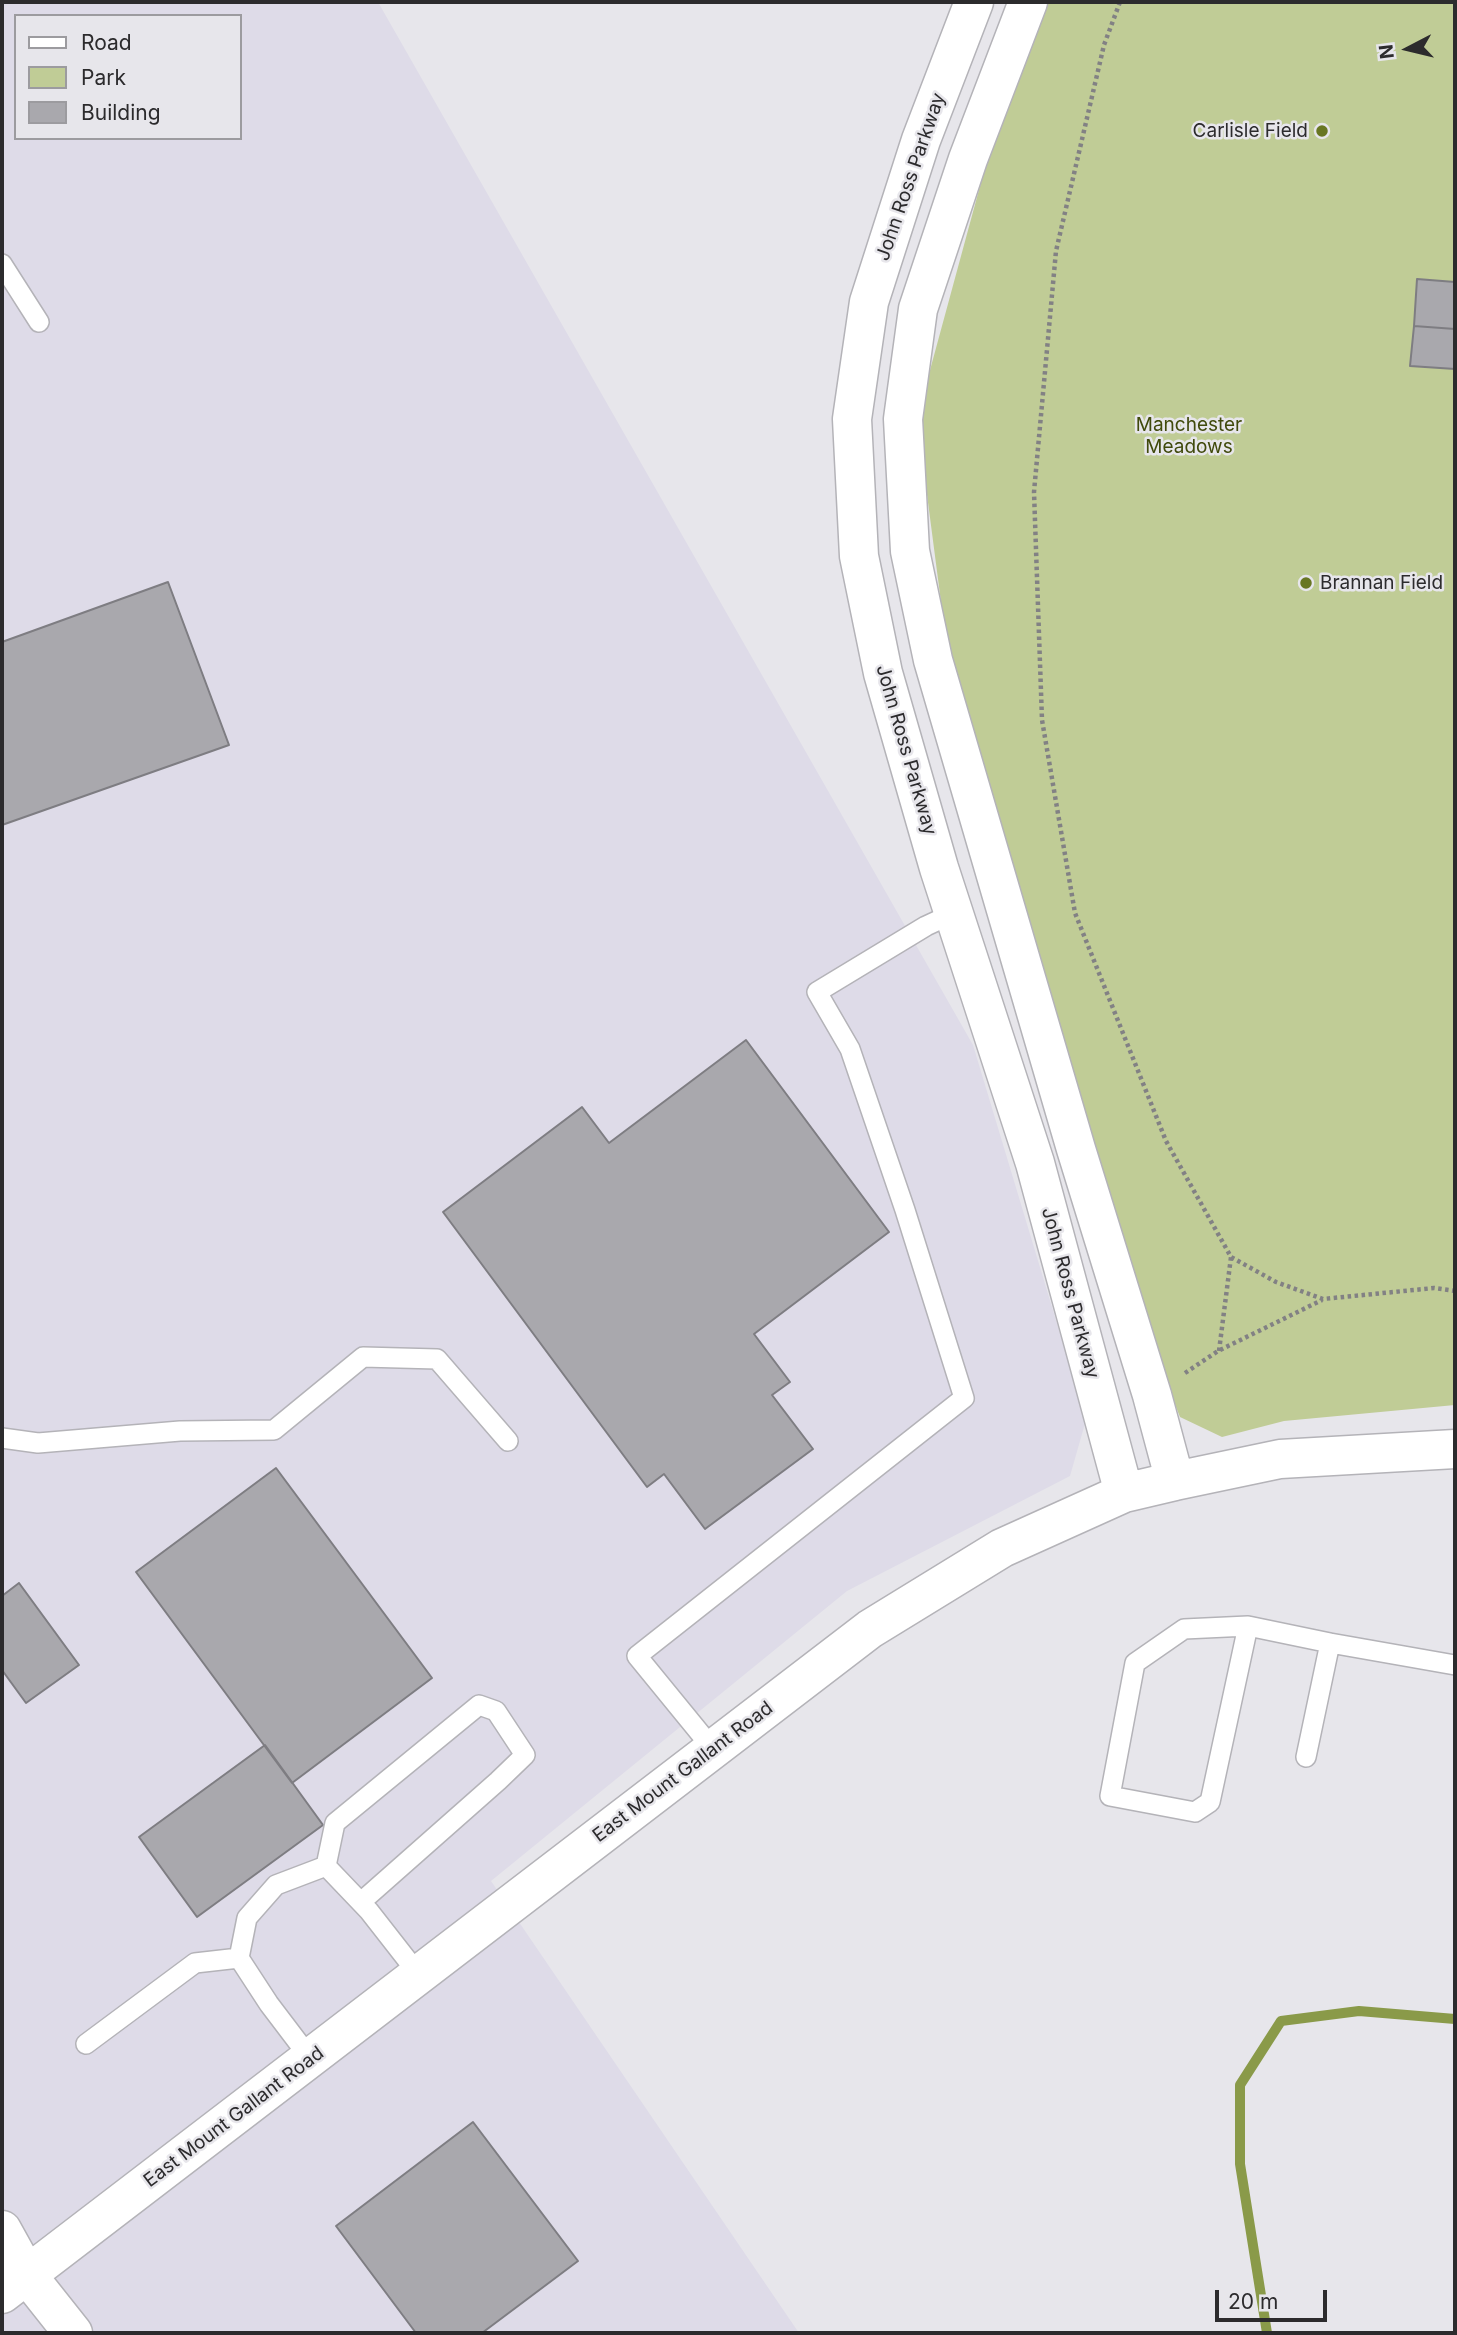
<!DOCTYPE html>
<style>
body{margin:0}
#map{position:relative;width:1457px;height:2335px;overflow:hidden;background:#e7e6eb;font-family:Inter,sans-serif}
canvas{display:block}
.frame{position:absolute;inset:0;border:4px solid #2c2b2d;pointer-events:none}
.legend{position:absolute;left:14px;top:14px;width:228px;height:126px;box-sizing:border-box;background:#e7e6eb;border:2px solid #9c9b9f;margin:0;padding:9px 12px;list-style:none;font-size:21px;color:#2c2b2d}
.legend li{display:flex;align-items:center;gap:14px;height:35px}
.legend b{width:35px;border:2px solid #9c9b9f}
.north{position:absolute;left:1373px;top:14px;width:70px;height:70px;-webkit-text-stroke:5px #e7e6eb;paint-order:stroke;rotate:263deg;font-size:19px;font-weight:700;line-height:28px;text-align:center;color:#2c2b2d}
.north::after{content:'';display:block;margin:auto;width:24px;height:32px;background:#2c2b2d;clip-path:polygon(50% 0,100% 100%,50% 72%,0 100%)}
.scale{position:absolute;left:1215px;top:2290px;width:112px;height:32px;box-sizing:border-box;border:4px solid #2c2b2d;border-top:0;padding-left:9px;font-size:21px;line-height:24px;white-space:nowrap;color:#2c2b2d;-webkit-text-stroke:5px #e7e6eb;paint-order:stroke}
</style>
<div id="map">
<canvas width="1457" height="2335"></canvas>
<div class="frame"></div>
<ul class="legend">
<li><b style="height:9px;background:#fff"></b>Road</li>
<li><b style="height:19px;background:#c0cc96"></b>Park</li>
<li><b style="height:19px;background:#a9a8ad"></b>Building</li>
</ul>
<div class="north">N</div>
<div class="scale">20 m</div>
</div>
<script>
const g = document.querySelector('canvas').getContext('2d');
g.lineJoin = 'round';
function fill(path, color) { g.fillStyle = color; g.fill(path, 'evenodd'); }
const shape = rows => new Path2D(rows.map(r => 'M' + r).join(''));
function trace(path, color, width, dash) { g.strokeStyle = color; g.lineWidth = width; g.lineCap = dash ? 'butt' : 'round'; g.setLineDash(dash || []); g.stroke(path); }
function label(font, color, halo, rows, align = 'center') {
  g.font = font + ' Inter,sans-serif'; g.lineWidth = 5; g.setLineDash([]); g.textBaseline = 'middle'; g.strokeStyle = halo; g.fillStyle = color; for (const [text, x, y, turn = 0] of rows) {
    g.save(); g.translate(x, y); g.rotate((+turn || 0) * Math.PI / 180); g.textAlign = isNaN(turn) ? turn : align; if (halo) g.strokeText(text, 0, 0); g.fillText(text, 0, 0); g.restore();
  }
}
fill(shape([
 [2,2,378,2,973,1045,1086,1420,1070,1476,847,1591,491,1881,799,2333,2,2333],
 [16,16,240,16,240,138,16,138]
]), '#dedbe8');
fill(shape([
 [1047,2,1455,2,1455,1405,1284,1421,1222,1437,1180,1417,1156,1357,947,648,917,418,986,164]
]), '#c0cc96');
trace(shape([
 [1267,2333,1240,2164,1240,2085,1281,2021,1359,2011,1455,2019]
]), '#8a9a49', 10);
const building = shape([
 [1417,279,1455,282,1455,329,1414,326,1417,279],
 [1414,326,1455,329,1455,369,1410,366,1414,326],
 [168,582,229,745,2,825,2,642,168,582],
 [746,1040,889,1232,754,1334,790,1382,772,1395,813,1449,705,1529,664,1474,647,1487,443,1212,582,1107,609,1143,746,1040],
 [276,1468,432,1678,292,1783,136,1572,276,1468],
 [19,1583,79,1665,26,1703,2,1670,2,1596,19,1583],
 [265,1745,323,1825,197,1917,139,1837,265,1745],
 [473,2122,578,2261,482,2333,416,2333,336,2226,473,2122]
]);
fill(building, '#a9a8ad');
trace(building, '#7e7d82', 2);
const service = shape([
 [2,264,39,322],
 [2,1438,38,1443,180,1431,274,1430,363,1357,437,1359,508,1441],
 [1248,1626,1210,1802,1195,1812,1110,1796,1135,1663,1184,1629,1248,1626,1330,1643],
 [713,1749,637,1656,964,1398,905,1210,850,1049,817,992,926,926,954,913],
 [1306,1757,1330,1643,1455,1665],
 [326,1866,335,1823,479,1705,496,1711,525,1755,498,1781,361,1902],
 [86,2044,195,1963,239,1958],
 [310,2058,269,2004,239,1958,247,1918,276,1885,326,1866,369,1911,419,1975]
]);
const minor = shape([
 [2,2230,27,2275,73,2333]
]);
const tertiary = shape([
 [974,2,921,140,869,302,852,419,859,556,883,673,939,868,1035,1163,1124,1493],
 [1028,2,968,159,918,309,903,419,910,551,933,660,1076,1149,1152,1395,1175,1481],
 [2,2294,870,1629,1002,1548,1124,1493,1175,1481,1280,1459,1455,1449]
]);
trace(service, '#b4b3b8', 22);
trace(minor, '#b4b3b8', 41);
trace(tertiary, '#b4b3b8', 41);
trace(shape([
 [1120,2,1104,45,1056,251,1034,492,1042,720,1075,913,1166,1141,1231,1257,1276,1282,1323,1299,1434,1288,1455,1291],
 [1219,1351,1231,1257],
 [1185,1373,1218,1351,1322,1300]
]), '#828184', 4.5, [3.5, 3.5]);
trace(service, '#fff', 19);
trace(minor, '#fff', 38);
trace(tertiary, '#fff', 38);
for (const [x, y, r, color] of [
 [1322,131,7,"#687623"],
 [1306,583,7,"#687623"]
]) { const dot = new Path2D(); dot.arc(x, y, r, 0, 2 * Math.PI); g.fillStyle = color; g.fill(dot); trace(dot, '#e7e6eb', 2.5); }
label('19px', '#2c2b2d', '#e7e6eb', [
 ["Carlisle Field",1308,131],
 ["Brannan Field",1320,583,"left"]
], 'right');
label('19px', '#2c2b2d', '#e7e6eb', [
 ["John Ross Parkway",911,177,-71],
 ["John Ross Parkway",906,750,74],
 ["John Ross Parkway",1070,1293,75],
 ["East Mount Gallant Road",683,1772,-37],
 ["East Mount Gallant Road",234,2117,-37]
]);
label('19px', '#404a0c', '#e7e6eb', [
 ["Manchester",1189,425],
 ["Meadows",1189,447]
]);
</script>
